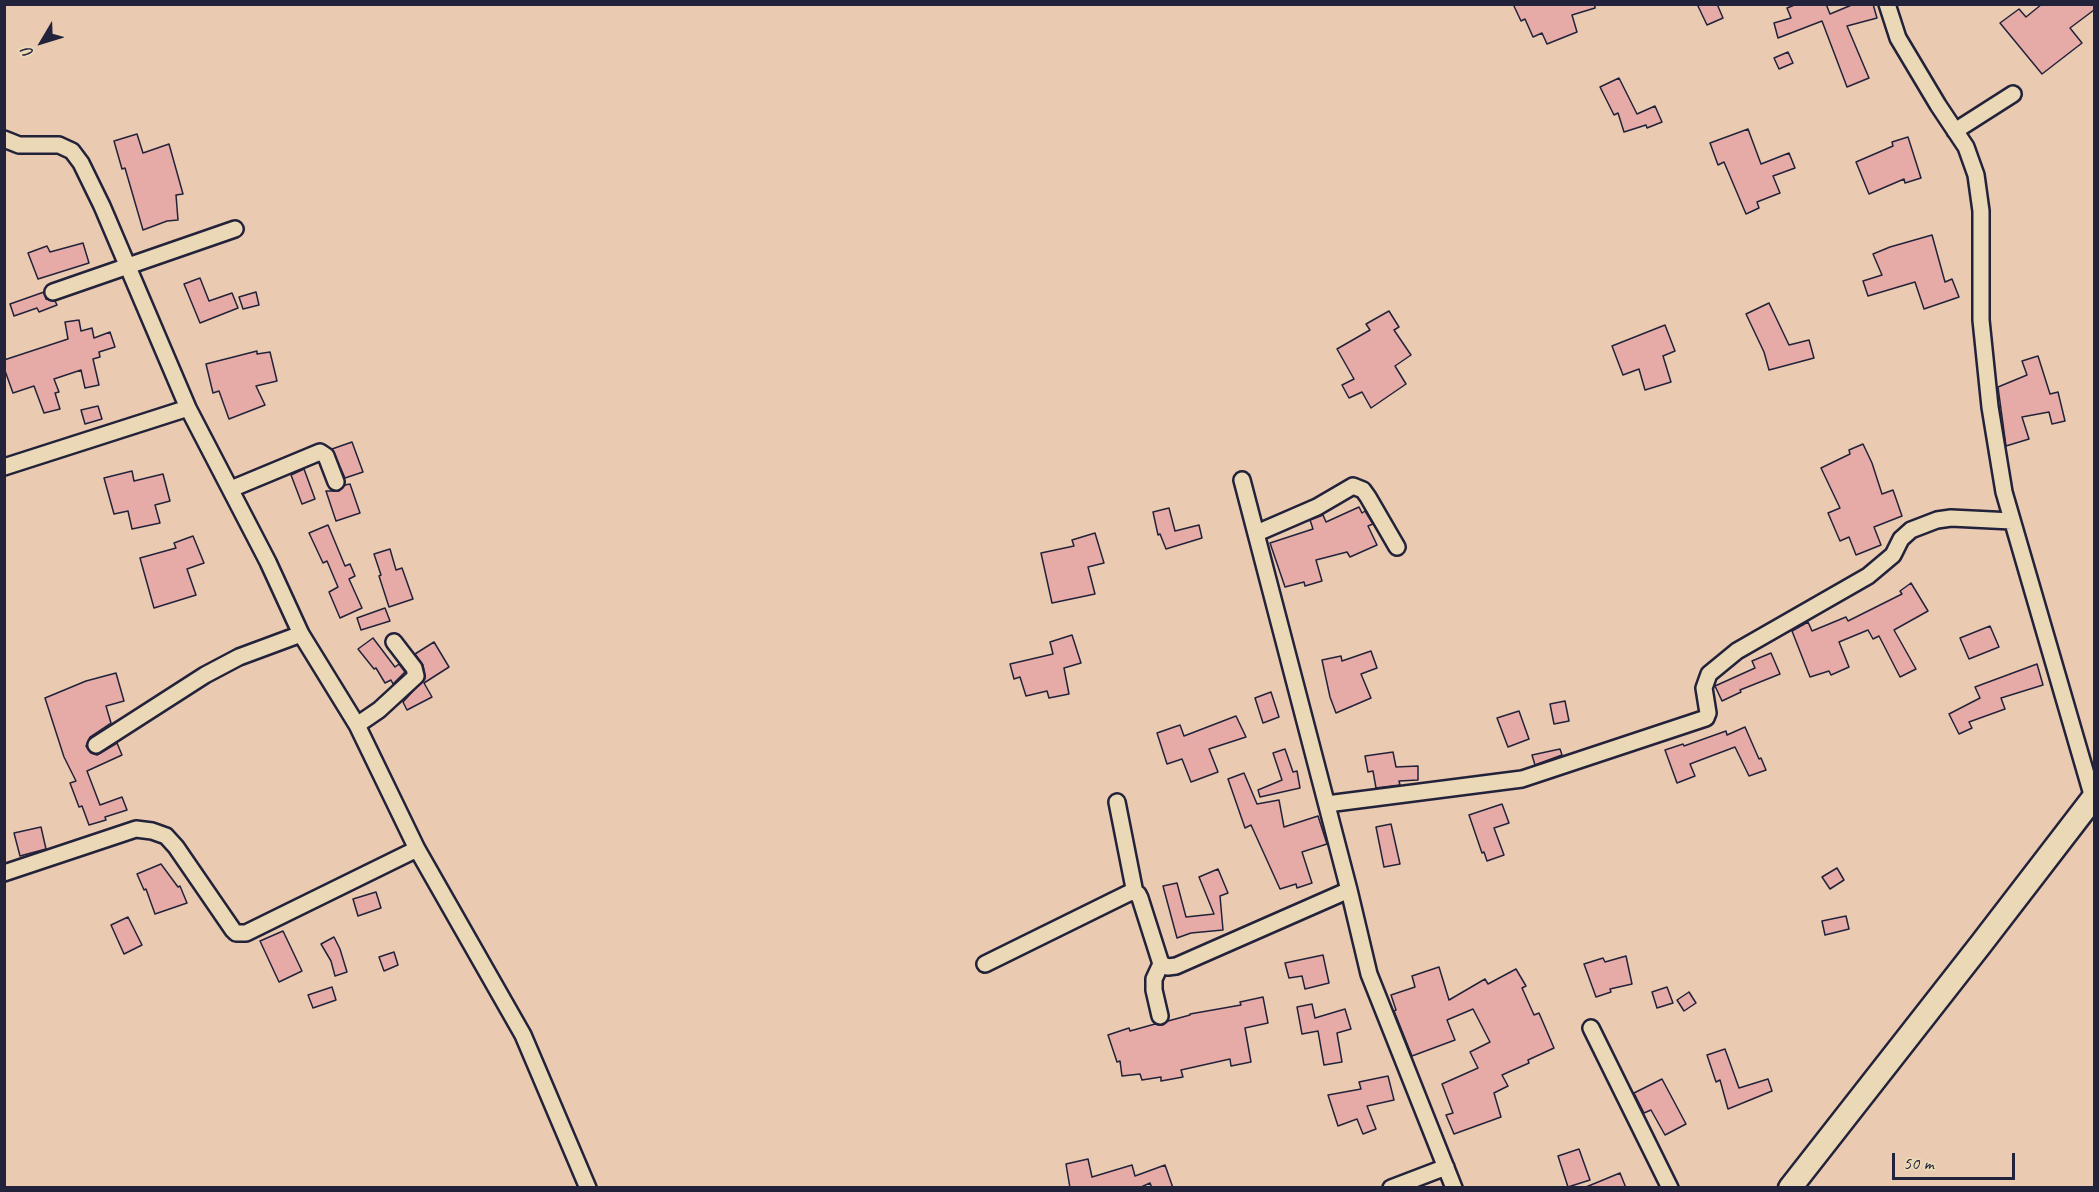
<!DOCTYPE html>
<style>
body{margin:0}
#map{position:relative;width:2099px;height:1192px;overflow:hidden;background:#eacab1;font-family:Caveat,sans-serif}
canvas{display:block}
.frame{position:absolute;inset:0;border:6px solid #22223b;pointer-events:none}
.north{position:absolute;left:12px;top:12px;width:60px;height:60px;-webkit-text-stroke:4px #ebd8b6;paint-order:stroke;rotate:232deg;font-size:16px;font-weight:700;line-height:24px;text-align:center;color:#22223b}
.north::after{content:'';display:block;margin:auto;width:21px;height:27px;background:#22223b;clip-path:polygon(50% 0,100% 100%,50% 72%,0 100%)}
.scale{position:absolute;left:1892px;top:1153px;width:123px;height:27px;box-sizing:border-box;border:3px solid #22223b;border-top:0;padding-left:8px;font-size:18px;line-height:21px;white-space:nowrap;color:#22223b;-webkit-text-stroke:4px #ebd8b6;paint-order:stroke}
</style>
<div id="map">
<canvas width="2099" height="1192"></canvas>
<div class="frame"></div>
<div class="north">U</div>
<div class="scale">50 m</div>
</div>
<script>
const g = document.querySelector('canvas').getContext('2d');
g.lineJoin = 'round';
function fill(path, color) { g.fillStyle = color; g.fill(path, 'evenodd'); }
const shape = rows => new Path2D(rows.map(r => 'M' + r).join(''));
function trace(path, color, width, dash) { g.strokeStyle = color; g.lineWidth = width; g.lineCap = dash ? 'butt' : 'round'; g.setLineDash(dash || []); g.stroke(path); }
const building = shape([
 [1513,4,1595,4,1595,8,1572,15,1577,32,1547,44,1542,33,1533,37,1525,19,1521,21,1513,4],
 [1697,4,1717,4,1723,18,1707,25,1697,4],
 [1797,4,1826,4,1830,14,1854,4,1873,4,1877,18,1847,26,1869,78,1847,87,1822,21,1778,38,1774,23,1791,18,1787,8,1797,4],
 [2042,4,2094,4,2094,10,2070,28,2082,43,2042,74,2000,23,2019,9,2026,17,2042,4],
 [1788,52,1793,63,1779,69,1774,58,1788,52],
 [1619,78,1637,114,1655,106,1662,122,1647,128,1646,125,1624,132,1618,113,1614,115,1600,87,1619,78],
 [1748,129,1761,164,1789,153,1795,168,1773,176,1780,193,1757,202,1759,208,1746,214,1724,162,1718,165,1710,143,1748,129],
 [137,134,143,153,169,144,183,194,176,195,178,220,167,221,143,230,125,168,122,169,114,141,137,134],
 [1908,137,1921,178,1905,183,1904,179,1869,194,1856,162,1893,146,1892,142,1908,137],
 [1932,235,1945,282,1952,279,1959,297,1924,309,1915,282,1868,296,1863,281,1882,275,1873,254,1890,247,1932,235],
 [83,243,89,263,38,279,28,253,47,246,50,252,83,243],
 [200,278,209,301,232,293,238,308,200,323,184,284,200,278],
 [44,292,46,299,55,301,57,305,39,312,37,308,14,316,10,304,44,292],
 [256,292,259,305,243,309,239,297,256,292],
 [1769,303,1789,345,1809,340,1814,358,1769,370,1764,352,1746,314,1769,303],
 [1389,311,1399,327,1394,330,1411,355,1395,366,1406,384,1371,408,1362,392,1349,398,1342,385,1354,379,1337,349,1370,330,1366,324,1389,311],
 [79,320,81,331,92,328,94,338,110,332,115,347,99,352,100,357,93,359,99,385,85,388,81,370,54,379,59,392,55,393,60,409,44,413,34,386,13,393,4,368,4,360,68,339,65,322,79,320],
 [1665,325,1675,351,1663,356,1671,382,1645,390,1639,369,1623,375,1612,346,1665,325],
 [257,351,257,354,270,352,277,381,256,386,265,405,229,419,219,391,213,393,206,364,257,351],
 [2038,356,2050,394,2058,392,2065,421,2052,424,2049,412,2022,417,2029,439,2006,446,1998,387,2027,375,2022,361,2038,356],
 [98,406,102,419,85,424,81,410,98,406],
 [352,442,363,472,345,478,332,449,352,442],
 [1863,444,1872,463,1882,494,1893,490,1902,516,1874,527,1881,545,1856,555,1849,537,1840,541,1828,513,1840,508,1821,468,1850,454,1849,450,1863,444],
 [304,469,315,499,302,504,291,475,304,469],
 [132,471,134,481,163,474,170,501,155,505,160,523,132,529,128,511,114,514,104,478,132,471],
 [350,484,360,513,336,521,326,491,339,491,345,485,350,484],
 [1359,507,1362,513,1365,511,1373,524,1368,526,1377,545,1350,557,1347,552,1316,560,1322,581,1305,586,1304,582,1285,587,1270,543,1313,529,1310,520,1323,515,1326,522,1359,507],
 [1169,508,1175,531,1199,525,1202,538,1166,549,1160,534,1158,535,1153,512,1169,508],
 [328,525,345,566,350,564,355,576,349,579,362,608,340,618,329,592,338,587,327,561,323,563,309,533,328,525],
 [1095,533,1104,563,1088,567,1095,594,1052,603,1041,553,1074,546,1072,540,1095,533],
 [193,536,204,563,187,569,196,595,154,608,140,558,176,548,174,543,193,536],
 [390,549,396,570,402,568,413,599,389,607,379,576,381,575,374,554,390,549],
 [1911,583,1928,611,1894,630,1916,669,1900,677,1879,636,1873,639,1868,630,1839,642,1849,667,1831,675,1829,671,1810,677,1792,631,1808,622,1812,631,1846,617,1848,621,1902,594,1900,591,1911,583],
 [385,608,390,621,361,630,357,618,385,608],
 [1990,626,1999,647,1969,659,1960,638,1990,626],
 [1072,635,1081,663,1064,668,1069,694,1049,698,1047,691,1026,696,1020,677,1014,679,1010,664,1053,654,1050,642,1072,635],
 [373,638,395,667,399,664,405,672,393,684,391,680,385,683,376,668,374,669,358,649,373,638],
 [434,642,449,667,424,683,432,697,407,710,403,702,425,678,423,665,415,654,434,642],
 [1371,651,1377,668,1361,674,1371,698,1336,713,1330,697,1322,660,1341,656,1342,661,1371,651],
 [1771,653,1780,674,1740,690,1741,692,1722,701,1715,686,1755,668,1752,661,1771,653],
 [2037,664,2043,685,2001,698,2005,709,1969,722,1972,728,1959,734,1949,714,1980,698,1975,687,2037,664],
 [116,673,124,701,106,706,111,723,90,737,86,746,91,753,97,755,117,743,122,755,87,771,100,805,122,797,127,810,105,817,106,820,89,825,82,806,79,807,70,783,76,781,64,757,45,698,86,681,116,673],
 [1271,692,1279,717,1263,723,1255,698,1271,692],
 [1565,701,1569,721,1554,724,1550,704,1565,701],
 [1519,711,1529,739,1508,747,1497,718,1519,711],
 [1236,716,1246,737,1209,749,1218,772,1191,782,1182,759,1167,764,1157,733,1180,725,1184,736,1236,716],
 [1745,727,1759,759,1761,758,1766,770,1749,776,1735,747,1690,764,1695,776,1677,783,1665,750,1683,744,1684,746,1726,731,1727,735,1745,727],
 [1285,749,1293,772,1297,771,1300,788,1260,797,1258,790,1282,780,1273,753,1285,749],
 [1560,749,1562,755,1535,765,1532,755,1560,749],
 [1393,752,1396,767,1418,766,1418,780,1399,781,1400,785,1376,788,1373,771,1368,772,1365,756,1393,752],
 [1244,773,1257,804,1279,800,1284,827,1318,816,1327,844,1302,852,1312,883,1297,888,1296,884,1280,889,1251,825,1245,828,1228,779,1244,773],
 [1502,804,1509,823,1494,828,1504,855,1487,861,1484,852,1482,853,1469,815,1502,804],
 [1391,824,1400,864,1384,867,1376,827,1391,824],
 [41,827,46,849,20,856,14,833,41,827],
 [161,864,178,887,180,886,187,903,155,914,146,889,144,890,137,874,161,864],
 [1837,868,1844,880,1830,889,1822,877,1837,868],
 [1218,869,1228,893,1220,896,1223,930,1191,933,1177,938,1163,886,1177,883,1186,917,1214,914,1199,877,1218,869],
 [376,892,381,908,358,916,353,899,376,892],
 [1846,916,1849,929,1825,935,1822,921,1846,916],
 [128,917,142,945,124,954,111,925,128,917],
 [283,931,302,971,279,982,260,941,283,931],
 [334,937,340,949,347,972,335,976,331,961,321,944,334,937],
 [394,952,398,965,384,971,379,957,394,952],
 [1323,955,1329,983,1305,989,1302,976,1289,978,1285,963,1323,955],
 [1626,956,1632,984,1610,989,1611,992,1596,997,1584,964,1603,958,1605,962,1626,956],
 [1439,967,1449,1000,1485,979,1488,984,1516,969,1526,986,1522,988,1534,1015,1539,1013,1554,1048,1528,1060,1529,1063,1502,1075,1508,1086,1494,1093,1501,1117,1454,1134,1446,1115,1453,1113,1442,1084,1478,1068,1470,1052,1490,1042,1473,1009,1447,1020,1455,1040,1412,1056,1394,1011,1396,1010,1391,995,1415,987,1412,976,1439,967],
 [332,987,336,1000,313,1008,308,995,332,987],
 [1667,987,1673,1003,1657,1008,1652,992,1667,987],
 [1689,992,1696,1003,1684,1011,1677,1000,1689,992],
 [1263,997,1268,1023,1245,1028,1251,1062,1231,1066,1230,1059,1181,1070,1183,1077,1161,1081,1161,1077,1142,1080,1140,1074,1122,1076,1120,1061,1117,1062,1108,1035,1129,1028,1130,1031,1155,1024,1163,1025,1168,1021,1190,1015,1190,1014,1241,1005,1240,1002,1263,997],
 [1312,1004,1315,1018,1345,1009,1351,1029,1337,1033,1342,1062,1324,1065,1318,1031,1302,1034,1297,1007,1312,1004],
 [1725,1049,1739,1088,1768,1079,1772,1091,1728,1109,1720,1080,1716,1082,1707,1055,1725,1049],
 [1388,1076,1394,1100,1367,1106,1376,1129,1363,1134,1357,1119,1338,1126,1328,1095,1361,1089,1359,1082,1388,1076],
 [1662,1079,1686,1124,1665,1135,1651,1110,1644,1113,1634,1093,1662,1079],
 [1579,1149,1590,1180,1568,1187,1558,1156,1579,1149],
 [1088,1159,1092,1177,1132,1165,1135,1176,1165,1165,1173,1188,1152,1188,1150,1183,1139,1188,1070,1188,1066,1164,1088,1159],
 [1620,1173,1626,1188,1586,1188,1586,1187,1620,1173]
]);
fill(building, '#e6aba6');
trace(building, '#22223b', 1.5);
const street = shape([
 [1887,4,1898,38,1938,105,1966,147,1976,175,1981,211,1981,320,1990,407,2004,492,2093,798],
 [1955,131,2013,94],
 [4,139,19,145,59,145,72,151,81,163,102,206,188,408,268,562,301,634,357,725,417,849,523,1035,588,1188],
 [53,292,235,229],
 [4,467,188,408],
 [1242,480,1349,890,1369,974,1454,1188],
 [231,489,320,452,326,456,336,482],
 [1257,533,1317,507,1353,486,1363,490,1368,497,1397,547],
 [357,725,379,710,416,676,414,668,394,642],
 [96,745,205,675,239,657,301,634],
 [1117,802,1135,893],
 [1327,804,1522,779,1706,718,1708,713,1704,688,1709,674,1737,651,1868,576,1893,555,1901,539,1911,530,1937,520,1951,518,2012,521],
 [4,873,136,829,152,831,166,836,176,847,233,930,236,933,246,933,417,849],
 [985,964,1131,892,1138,894,1140,898,1161,964,1168,967,1176,966,1349,890],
 [1160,1016,1154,990,1154,979,1161,964],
 [1591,1028,1670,1188],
 [1391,1188,1446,1167]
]);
const secondary = shape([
 [1790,1188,1981,944,2094,797]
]);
trace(street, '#22223b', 20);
trace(secondary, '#22223b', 27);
trace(street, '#ebd8b6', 15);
trace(secondary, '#ebd8b6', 22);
</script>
